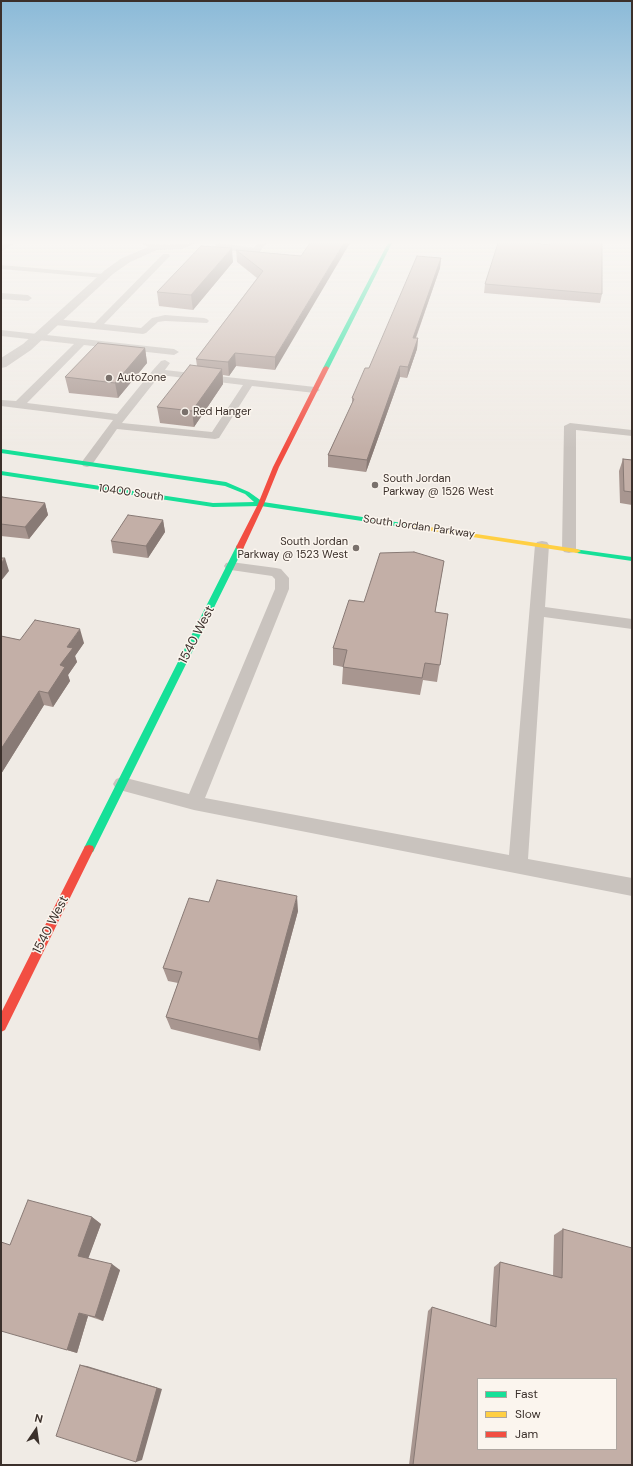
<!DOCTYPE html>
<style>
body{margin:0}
#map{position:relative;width:633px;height:1466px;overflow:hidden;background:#f0ebe5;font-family:"DM Sans",sans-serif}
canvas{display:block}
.frame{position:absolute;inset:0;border:2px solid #3b302b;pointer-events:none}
.legend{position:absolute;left:477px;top:1378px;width:140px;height:72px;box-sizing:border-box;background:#fbf5ee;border:1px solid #aea6a0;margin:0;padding:5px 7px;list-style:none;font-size:12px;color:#3b302b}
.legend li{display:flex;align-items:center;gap:8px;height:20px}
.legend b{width:20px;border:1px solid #aea6a0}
.north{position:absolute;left:16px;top:1410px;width:40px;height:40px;-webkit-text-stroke:3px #fbf5ee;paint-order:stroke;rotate:13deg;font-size:11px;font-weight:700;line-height:16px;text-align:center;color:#3b302b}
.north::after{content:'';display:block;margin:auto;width:14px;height:18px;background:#3b302b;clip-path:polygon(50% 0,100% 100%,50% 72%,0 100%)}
</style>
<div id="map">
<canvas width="633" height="1466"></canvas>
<div class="frame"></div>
<ul class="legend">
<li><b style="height:5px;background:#16e098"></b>Fast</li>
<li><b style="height:5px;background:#ffcf43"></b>Slow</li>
<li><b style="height:5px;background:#f24e42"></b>Jam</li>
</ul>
<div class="north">N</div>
</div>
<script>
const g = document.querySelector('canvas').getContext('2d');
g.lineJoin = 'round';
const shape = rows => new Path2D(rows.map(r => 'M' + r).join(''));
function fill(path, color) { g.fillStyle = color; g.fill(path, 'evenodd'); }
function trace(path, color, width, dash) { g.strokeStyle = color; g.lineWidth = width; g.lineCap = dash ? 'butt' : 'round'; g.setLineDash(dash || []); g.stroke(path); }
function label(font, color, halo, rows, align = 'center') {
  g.font = font + ' "DM Sans",sans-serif'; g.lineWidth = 3; g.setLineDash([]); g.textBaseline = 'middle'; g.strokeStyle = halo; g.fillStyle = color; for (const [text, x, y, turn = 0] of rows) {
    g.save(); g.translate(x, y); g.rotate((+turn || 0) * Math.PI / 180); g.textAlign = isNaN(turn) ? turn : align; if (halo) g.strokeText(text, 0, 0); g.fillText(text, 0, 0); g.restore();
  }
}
fill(shape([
 [5,243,14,243,1,252,1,246,5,243],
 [217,243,254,248,258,243,266,243,259,253,256,253,215,249,214,247,217,243],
 [163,254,169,254,170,256,104,324,141,328,152,318,165,315,204,318,207,319,209,321,207,323,165,321,158,322,146,333,143,334,55,325,50,322,55,319,95,323,163,254],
 [1,265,104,274,108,276,104,278,1,269,1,265],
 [1,293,28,295,32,298,28,301,1,299,1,293],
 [1,330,174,349,179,352,174,355,84,345,27,403,117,414,153,370,161,361,165,360,170,363,165,370,315,387,320,390,315,393,252,386,219,438,215,439,117,429,91,466,87,467,83,466,81,463,113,420,1,406,1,400,16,401,74,344,1,336,1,330],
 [160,375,243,385,212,432,122,423,160,375],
 [570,423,632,430,632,436,576,430,576,549,574,552,569,553,564,552,562,549,564,426,570,423],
 [542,541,547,542,549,545,545,607,632,619,632,629,544,617,528,859,632,878,632,896,194,810,116,789,113,784,116,779,122,777,189,794,275,589,275,579,272,576,231,570,226,569,224,566,226,563,231,562,276,568,281,569,289,578,289,589,205,798,509,855,535,545,537,542,542,541]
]), '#c9c3be');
fill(shape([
 [142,243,164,245,195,243,183,249,157,250,130,262,113,274,31,350,6,367,1,368,1,358,23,344,105,270,122,258,148,247,142,243]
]), '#c9c3be');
fill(shape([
 [388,243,392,243,329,368,324,369,323,368,388,243],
 [1,449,226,482,249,492,263,502,409,524,412,526,409,528,261,506,213,507,1,475,1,471,213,503,254,502,245,494,225,486,1,453,1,449],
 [237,545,243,545,244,547,93,852,89,853,85,852,84,849,85,846,237,545],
 [574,549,632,557,632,561,577,553,573,551,574,549]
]), '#16e098');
fill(shape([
 [409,524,577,549,581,551,577,553,407,527,406,526,409,524]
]), '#ffcf43');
fill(shape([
 [326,366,329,368,279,467,264,504,244,547,243,549,237,549,236,547,258,504,273,467,323,368,326,366],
 [89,845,93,846,94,849,5,1030,1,1032,1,1013,85,846,89,845]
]), '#f24e42');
fill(shape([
 [549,243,602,243,602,294,600,303,484,293,485,284,549,245],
 [236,250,301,256,275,370,236,366,229,376,223,375,223,384,194,427,160,423,157,407,197,366,196,359,257,278,237,262],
 [441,258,440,268,416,338,418,338,417,349,407,378,400,377,366,472,328,467,328,455,352,403,352,398,369,368],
 [233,262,193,310,159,306,157,292],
 [145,348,147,363,118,398,69,393,65,377],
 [623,459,632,460,632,505,620,503,619,471],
 [1,498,45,503,48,515,29,539,1,536],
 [163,520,165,532,148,558,113,553,111,541],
 [444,561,435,613,448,614,437,682,423,680,420,695,342,684,343,667,333,665,333,648,364,602],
 [1,636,20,640,84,643,75,656,77,662,68,675,70,681,53,707,44,705,1,774],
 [209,902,298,911,260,1051,171,1029,166,1017,178,983,168,981,163,968],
 [92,1217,101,1224,88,1258,120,1270,103,1321,88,1316,77,1353,67,1350,10,1245],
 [563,1229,632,1465,409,1465,428,1311,432,1307,490,1325,494,1267,500,1262,553,1276,554,1235]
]), '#a89690');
fill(shape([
 [344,243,350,243,275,370,275,357],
 [232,248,233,262,193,310,191,295],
 [441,258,440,268,412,348,413,338],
 [418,338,417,349,407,378,408,367],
 [145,348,147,363,118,398,115,383],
 [235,353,236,366,229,376,228,362],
 [400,366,400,377,366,472,367,460],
 [222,369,223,384,194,427,192,411],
 [45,503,48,515,29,539,25,527],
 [163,520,165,532,148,558,146,546],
 [5,558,9,571,1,581,1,563],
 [80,629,84,643,75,656,77,662,68,675,70,681,53,707,48,693,60,665,67,647],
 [39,691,44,705,1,774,1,749],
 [297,896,298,911,260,1051,258,1039],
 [92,1217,101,1224,87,1262,78,1256],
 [112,1264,120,1270,103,1321,95,1317],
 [79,1313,88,1316,77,1353,67,1350],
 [80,1365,87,1366,162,1389,142,1460,136,1462]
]), '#887a75');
const building = shape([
 [310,243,344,243,275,357,235,353,228,362,196,359,263,271,236,250,301,256,310,243],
 [498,243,533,243,550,245,551,243,602,243,602,294,485,284,498,243],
 [201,246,232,248,191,295,157,292,201,246],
 [417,256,441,258,413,338,418,338,408,367,400,366,367,460,328,455,354,399,352,398,365,368,369,368,417,256],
 [98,343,145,348,115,383,65,377,98,343],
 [190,365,222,369,192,411,157,407,190,365],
 [623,459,632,460,632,492,624,491,623,459],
 [2,497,45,503,25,527,1,524,1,498,2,497],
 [128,515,163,520,146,546,111,541,128,515],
 [414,552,444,561,435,612,448,614,440,665,425,663,422,678,343,667,347,650,333,648,349,600,364,602,380,553,414,552],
 [1,558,5,558,1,563,1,558],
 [35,620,80,629,67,647,73,648,60,665,65,667,48,693,39,691,1,749,1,636,20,640,35,620],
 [217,880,297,896,258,1039,166,1017,182,972,163,968,189,898,209,902,217,880],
 [28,1200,92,1217,78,1256,112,1264,95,1317,79,1313,67,1350,1,1331,1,1242,10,1245,28,1200],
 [563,1229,632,1248,632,1465,413,1465,432,1307,496,1327,500,1262,562,1278,563,1229],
 [478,1379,616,1379,616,1449,478,1449,478,1379],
 [80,1365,157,1388,136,1462,56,1436,80,1365]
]);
fill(building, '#c3afa7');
trace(building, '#887a75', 1);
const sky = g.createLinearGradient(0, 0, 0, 449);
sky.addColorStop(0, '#8bbad8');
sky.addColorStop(0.54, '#f8f6f3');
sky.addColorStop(1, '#f8f6f300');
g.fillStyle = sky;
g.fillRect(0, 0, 633, 449);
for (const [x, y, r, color] of [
 [109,378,4,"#7a716c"],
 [185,412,4,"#7a716c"],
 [375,485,4,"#7a716c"],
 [356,548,4,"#7a716c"]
]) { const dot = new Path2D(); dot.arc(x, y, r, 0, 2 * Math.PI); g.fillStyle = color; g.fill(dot); trace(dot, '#fbf5ee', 1.5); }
label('11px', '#3b302b', '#fbf5ee', [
 ["AutoZone",117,378],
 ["Red Hanger",193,412],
 ["South Jordan",383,479],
 ["Parkway @ 1526 West",383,492],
 ["South Jordan",348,542,"right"],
 ["Parkway @ 1523 West",348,555,"right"]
], 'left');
label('11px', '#3b302b', '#fbf5ee', [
 ["10400 South",131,493,8],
 ["South Jordan Parkway",419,527,8]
]);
label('13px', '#3b302b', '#fbf5ee', [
 ["1540 West",197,635,-63],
 ["1540 West",51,925,-63]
]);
</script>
